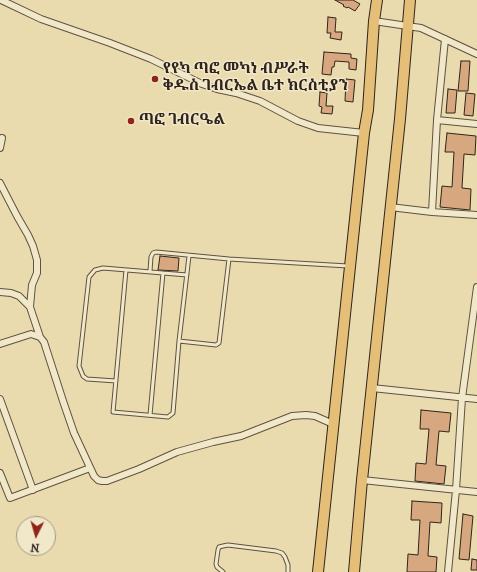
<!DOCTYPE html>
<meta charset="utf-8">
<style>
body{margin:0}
#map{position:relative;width:477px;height:572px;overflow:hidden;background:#eadbae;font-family:"IM FELL DW Pica",serif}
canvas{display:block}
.north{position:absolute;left:16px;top:516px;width:40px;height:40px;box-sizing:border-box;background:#f1e8ca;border:1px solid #a49a85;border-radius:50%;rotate:185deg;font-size:11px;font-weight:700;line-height:16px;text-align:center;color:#30241d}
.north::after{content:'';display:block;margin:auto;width:14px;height:18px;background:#8f2418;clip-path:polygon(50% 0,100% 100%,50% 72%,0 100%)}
</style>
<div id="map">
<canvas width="477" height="572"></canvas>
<div class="north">N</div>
</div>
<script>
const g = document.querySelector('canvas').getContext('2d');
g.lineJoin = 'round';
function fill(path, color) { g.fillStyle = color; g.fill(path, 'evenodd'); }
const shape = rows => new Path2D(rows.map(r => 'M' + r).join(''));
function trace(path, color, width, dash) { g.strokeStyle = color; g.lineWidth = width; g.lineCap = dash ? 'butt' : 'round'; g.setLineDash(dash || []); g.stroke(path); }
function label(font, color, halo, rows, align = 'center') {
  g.font = font + ' "IM FELL DW Pica","Noto Serif Ethiopic",serif'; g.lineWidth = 3; g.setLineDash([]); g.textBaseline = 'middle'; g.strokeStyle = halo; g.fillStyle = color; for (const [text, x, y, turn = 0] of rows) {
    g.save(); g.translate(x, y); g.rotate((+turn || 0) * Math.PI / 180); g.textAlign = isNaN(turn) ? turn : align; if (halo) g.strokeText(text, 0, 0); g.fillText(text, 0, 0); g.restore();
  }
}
const building = shape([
 [335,0,353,0,360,4,355,11,348,7,347,8,343,6,344,5,335,0],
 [328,17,336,18,335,32,342,32,341,40,330,38,331,33,327,33,328,17],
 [324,52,351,54,351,58,357,59,356,70,349,69,349,62,335,61,334,67,332,67,331,75,322,74,324,52],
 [461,61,470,61,468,91,458,91,461,61],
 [346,79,355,80,353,102,345,101,346,79],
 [448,89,457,90,455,113,446,113,448,89],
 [320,92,327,93,326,106,333,106,332,114,321,113,322,107,319,106,320,92],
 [466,93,475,94,473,116,464,115,466,93],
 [447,133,476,136,475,155,464,154,462,188,471,189,470,210,440,207,442,186,452,187,454,152,445,152,447,133],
 [160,256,179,258,178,271,158,270,160,256],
 [421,410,451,413,449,432,439,431,436,465,446,466,444,484,415,481,416,463,426,464,429,429,420,429,421,410],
 [412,501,442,503,441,523,430,522,428,556,437,557,436,572,407,572,408,554,418,555,420,520,411,520,412,501],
 [463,514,473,516,469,560,459,559,463,514],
 [472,559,477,560,477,570,471,570,472,559]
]);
fill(building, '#d7a77f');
trace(building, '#30241d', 1);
const service = shape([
 [126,270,113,412,168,417,173,413,179,341,189,256],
 [150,271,151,257,153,253,156,252,229,259,348,266],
 [179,341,216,345,219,343,229,259],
 [116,381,87,379,83,376,79,366,89,277,95,270,103,268,187,275],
 [150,415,163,273],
 [223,572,217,567,216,564,218,550,219,547,223,546,228,545,276,551,282,553,285,557,288,565,288,572]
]);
const minor = shape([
 [1,0,41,19,110,43,151,59,202,84,217,89,236,93,260,101,298,121,318,128,364,133],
 [374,21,421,28,477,54],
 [437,120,477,124],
 [0,148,2,138],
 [0,183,17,216,28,235,33,246,37,260,37,273,32,285,30,307],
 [390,207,432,212,477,215],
 [432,212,437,120,445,39],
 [0,292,11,293,19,296,30,307,40,337,44,342,63,401,74,433,94,476,98,480,102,481,107,481,139,469,177,452,213,442,241,436,292,416,306,415,315,416,333,424],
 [0,344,31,334,40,337],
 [372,388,477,399],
 [0,399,33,490],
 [0,473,10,498,90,468],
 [362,480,477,492],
 [448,572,456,490,462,398,477,287]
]);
const trunk = shape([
 [318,572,364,133,368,110,374,21,377,0],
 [354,572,362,480,400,119,410,0]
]);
trace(service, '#5e5241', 5);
trace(minor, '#5e5241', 8);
trace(trunk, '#30241d', 12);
trace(service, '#f1e8ca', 3);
trace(minor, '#f1e8ca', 6);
trace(trunk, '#e5be77', 10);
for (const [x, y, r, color] of [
 [155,79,4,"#8f2418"],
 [131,121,4,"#8f2418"]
]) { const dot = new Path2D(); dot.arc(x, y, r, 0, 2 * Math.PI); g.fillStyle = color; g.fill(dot); trace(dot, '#f1e8ca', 1.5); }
label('bold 15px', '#30241d', '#f1e8ca', [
 ["የየካ ጣፎ መካነ ብሥራት",163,70],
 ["ቅዱስ ገብርኤል ቤተ ክርስቲያን",163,87],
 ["ጣፎ ገብርዔል",139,121]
], 'left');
</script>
